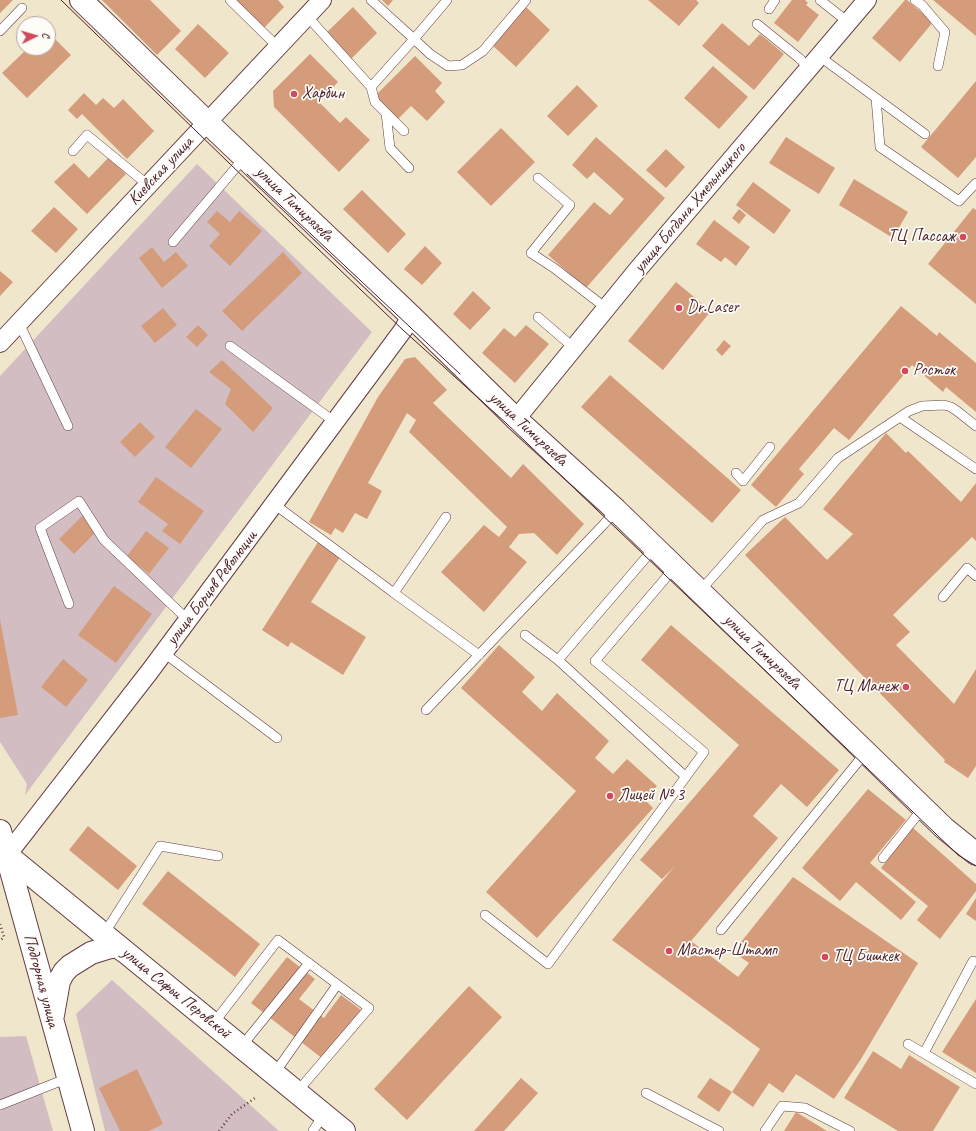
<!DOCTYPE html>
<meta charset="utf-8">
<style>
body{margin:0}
#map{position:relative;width:976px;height:1131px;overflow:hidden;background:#f0e6cb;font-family:Caveat,sans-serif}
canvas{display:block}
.north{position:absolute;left:16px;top:16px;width:40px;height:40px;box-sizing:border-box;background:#fdfcf7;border:1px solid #b5a4a5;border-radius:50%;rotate:85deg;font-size:11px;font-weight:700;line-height:16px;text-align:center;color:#4a1f2b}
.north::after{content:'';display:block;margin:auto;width:14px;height:18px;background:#d1495b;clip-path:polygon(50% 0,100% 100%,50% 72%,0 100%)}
</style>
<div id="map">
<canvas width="976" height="1131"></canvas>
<div class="north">С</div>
</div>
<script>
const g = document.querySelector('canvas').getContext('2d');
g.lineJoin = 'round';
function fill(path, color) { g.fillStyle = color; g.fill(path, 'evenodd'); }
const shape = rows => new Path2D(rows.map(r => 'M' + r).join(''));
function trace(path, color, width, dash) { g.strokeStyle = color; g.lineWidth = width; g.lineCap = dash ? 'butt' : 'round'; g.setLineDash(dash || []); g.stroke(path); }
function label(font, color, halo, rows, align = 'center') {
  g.font = font + ' Caveat,sans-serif'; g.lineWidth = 3.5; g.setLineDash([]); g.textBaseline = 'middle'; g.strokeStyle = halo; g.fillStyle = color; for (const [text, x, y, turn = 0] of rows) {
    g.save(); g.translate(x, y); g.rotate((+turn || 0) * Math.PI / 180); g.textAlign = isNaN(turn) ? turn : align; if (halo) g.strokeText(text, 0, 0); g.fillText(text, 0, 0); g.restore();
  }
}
fill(shape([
 [197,164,372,332,25,795,27,784,0,742,0,376],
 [112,980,279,1131,105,1131,76,1014],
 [26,1036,53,1131,0,1131,0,1037]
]), '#d2bec2');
fill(shape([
 [0,0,13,0,0,13],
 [102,0,150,0,181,31,157,55],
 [235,0,278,0,284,7,264,28],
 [382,0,393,0,388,6],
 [648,0,696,0,699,3,679,26],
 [792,0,805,0,808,3,806,5,819,15,798,42,774,23],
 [905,0,907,0,933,22,900,62,872,38],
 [933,0,976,0,976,36],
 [525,6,550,30,516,67,491,44],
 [353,7,377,33,351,59,326,33],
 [722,23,749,46,760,34,784,54,754,90,702,46],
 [198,24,229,53,205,78,175,49],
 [48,32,71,55,27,98,2,73,28,48,48,48],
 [310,54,338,82,319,102,340,123,346,117,370,140,339,172,274,107,273,91],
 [415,56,442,83,435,91,445,102,427,121,411,106,398,119,375,96],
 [713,66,748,97,719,129,684,98],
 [976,81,976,157,958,178,921,147],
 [577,85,598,106,568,136,547,116],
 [84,93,96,105,103,98,114,108,123,99,154,131,127,159,82,114,77,119,68,110],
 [501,128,535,162,491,206,457,172],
 [596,137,665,198,586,288,548,255,594,202,610,215,624,199,594,172,587,179,572,165],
 [786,137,835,168,819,194,769,163],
 [666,149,685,167,666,188,646,170],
 [109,157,126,174,87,214,54,182,74,163,89,178],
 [854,179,908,212,893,238,839,205],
 [753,182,791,210,774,234,736,205],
 [362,190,406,234,388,253,343,209],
 [54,207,78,229,56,253,31,231],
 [973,208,976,210,976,304,928,264],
 [739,209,746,215,739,224,732,218],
 [217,211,230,222,239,211,262,231,230,266,209,246,220,234,207,222],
 [714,220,750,247,736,266,725,257,721,262,696,244],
 [425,246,442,263,422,285,404,269],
 [152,247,164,262,176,252,188,266,162,288,139,258],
 [283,252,302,273,242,331,222,311],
 [0,271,13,282,0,296],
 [676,282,711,311,663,370,628,341],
 [473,291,491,308,470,330,453,314],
 [901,306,937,336,939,332,976,363,976,412,946,387,943,392,912,365,849,440,834,428,799,469,804,474,776,507,751,485],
 [163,308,177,325,155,343,141,326],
 [198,325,208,335,197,347,186,337],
 [526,325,549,344,515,383,482,353,504,328,515,337],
 [724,340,731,346,722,356,716,350],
 [415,357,447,390,433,403,511,478,523,464,584,524,557,555,534,533,519,534,509,547,527,562,484,612,441,572,484,525,499,537,507,527,409,432,416,420,407,413,368,483,382,491,367,519,355,513,343,533,335,528,331,535,309,522,378,397,405,359],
 [222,360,273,408,253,432,225,404,231,389,209,372],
 [610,375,741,490,712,523,581,407],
 [196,409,222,429,191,468,165,447],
 [140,422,155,437,135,457,120,442],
 [886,433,906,453,908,451,961,502,976,483,976,541,972,537,893,615,910,632,896,645,954,704,976,669,976,766,968,778,944,762,945,760,745,555,785,517,827,560,853,534,823,509],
 [156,477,204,511,180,544,162,531,168,524,138,502],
 [82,516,97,531,74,554,59,539],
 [146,531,169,548,149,574,127,556],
 [320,539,342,554,311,602,366,637,343,675,291,642,288,647,262,630],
 [114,586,152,614,116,663,78,635],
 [0,619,18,715,0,718],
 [671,625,839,770,807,807,781,784,753,816,778,838,691,941,738,977,749,963,733,952,793,877,918,963,861,1059,834,1099,796,1074,783,1093,769,1083,753,1107,732,1092,760,1049,612,940,675,866,662,879,640,860,739,745,641,660],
 [499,645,535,677,522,692,542,711,557,693,609,741,595,758,613,774,627,759,657,786,645,800,653,808,537,938,486,892,576,791,461,688],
 [63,659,88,680,66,707,41,687],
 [868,789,906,820,870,863,916,902,901,920,856,882,840,901,802,868],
 [88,826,137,866,118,890,69,850],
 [912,827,976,884,976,891,940,939,917,920,928,906,881,868],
 [168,871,260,944,235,977,142,904],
 [976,898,976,921,966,914],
 [287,957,315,979,299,999,324,1018,341,995,361,1010,323,1059,251,1003],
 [469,986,502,1017,407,1120,374,1089],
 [976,999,976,1073,942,1052],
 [873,1051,901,1069,909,1055,960,1087,933,1131,898,1131,844,1098],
 [137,1069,163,1124,149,1131,120,1131,99,1088],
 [521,1078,538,1093,504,1131,474,1131],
 [710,1078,732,1092,719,1112,697,1097],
 [796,1112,827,1131,784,1131]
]), '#d49c7b');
const service = shape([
 [230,0,278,47],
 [371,0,414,39,447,0],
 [820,0,848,22],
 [915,0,922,5,945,32,938,66],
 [769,9,775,0],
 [307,16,371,87,375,102,404,131],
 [757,24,799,58,809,68],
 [0,31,22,8],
 [819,56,925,134],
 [371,87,414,39,430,54,448,66,462,65,483,51,526,0],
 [876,98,880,147,959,201,976,183],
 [386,113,390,148,409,168],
 [73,151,87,135,148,185],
 [538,178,570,205,531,253,554,268,606,308],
 [173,242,244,158],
 [538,317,574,348],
 [19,323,68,426],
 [230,346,335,422],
 [900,417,976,469],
 [736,473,743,481,770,447],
 [274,504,394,593],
 [446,517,394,593,479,655],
 [700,591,763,520,799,503,838,458,909,411,922,406,944,405,951,407,957,411,976,426],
 [943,597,967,568,976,576],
 [69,604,40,528,79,501,104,540,188,620],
 [525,635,558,660,655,547],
 [164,653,277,738],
 [558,660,686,777],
 [426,710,604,524,616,510],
 [883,858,923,808],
 [485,915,548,964,704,752,595,661,675,567],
 [721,930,866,752],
 [104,934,160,846,218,856],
 [213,1024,278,940,369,1008,297,1092],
 [908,1044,976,1084],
 [241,1047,309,963],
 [924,1053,973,961],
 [274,1074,337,985],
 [646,1093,719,1131],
 [0,1105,68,1078],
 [313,1131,324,1114],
 [765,1131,782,1106,805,1108,850,1131]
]);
const minor = shape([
 [0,343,322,0],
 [516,419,639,268,867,0],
 [7,855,150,671,403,330,411,316]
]);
const tertiary = shape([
 [81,0,207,122,411,316,516,419,616,510,944,828,976,854],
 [0,831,83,1131],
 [7,855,344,1131],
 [53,1015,59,981,64,972,70,966,91,953,107,948,117,946,125,952]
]);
trace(service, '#633d43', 10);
trace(minor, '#633d43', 20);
trace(tertiary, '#633d43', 24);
trace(shape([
 [0,924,4,937,0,941],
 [219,1131,232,1114,255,1098]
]), '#633d43', 2.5, [1, 3]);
trace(service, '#fff', 9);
trace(minor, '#fff', 18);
trace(tertiary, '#fff', 22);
trace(shape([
 [61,0,295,227,403,330,506,423,958,855,976,866],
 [247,174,460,374]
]), '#4a1f2b', 1);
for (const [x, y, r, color] of [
 [294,94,4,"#d1495b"],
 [963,237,4,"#d1495b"],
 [679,308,4,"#d1495b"],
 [905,371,4,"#d1495b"],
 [906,687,4,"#d1495b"],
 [610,796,4,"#d1495b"],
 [669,951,4,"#d1495b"],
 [825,957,4,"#d1495b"]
]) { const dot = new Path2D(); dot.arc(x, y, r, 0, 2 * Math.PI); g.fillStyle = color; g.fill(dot); trace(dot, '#fdfcf7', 1.5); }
label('17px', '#4a1f2b', '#fdfcf7', [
 ["Харбин",302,94],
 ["ТЦ Пассаж",955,237,"right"],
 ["Dr.Laser",687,308],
 ["Росток",913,371],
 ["ТЦ Манеж",898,687,"right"],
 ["Лицей № 3",618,796],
 ["Мастер-Штамп",677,951],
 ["ТЦ Бишкек",833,957]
], 'left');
label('17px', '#4a1f2b', '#fdfcf7', [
 ["Киевская улица",161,171,-47],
 ["улица Тимирязева",294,204,44],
 ["улица Богдана Хмельницкого",690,208,-50],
 ["улица Тимирязева",528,429,43],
 ["улица Борцов Революции",212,588,-53],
 ["улица Тимирязева",762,652,44],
 ["Подгорная улица",41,981,75],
 ["улица Софьи Перовской",176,993,39]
]);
</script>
